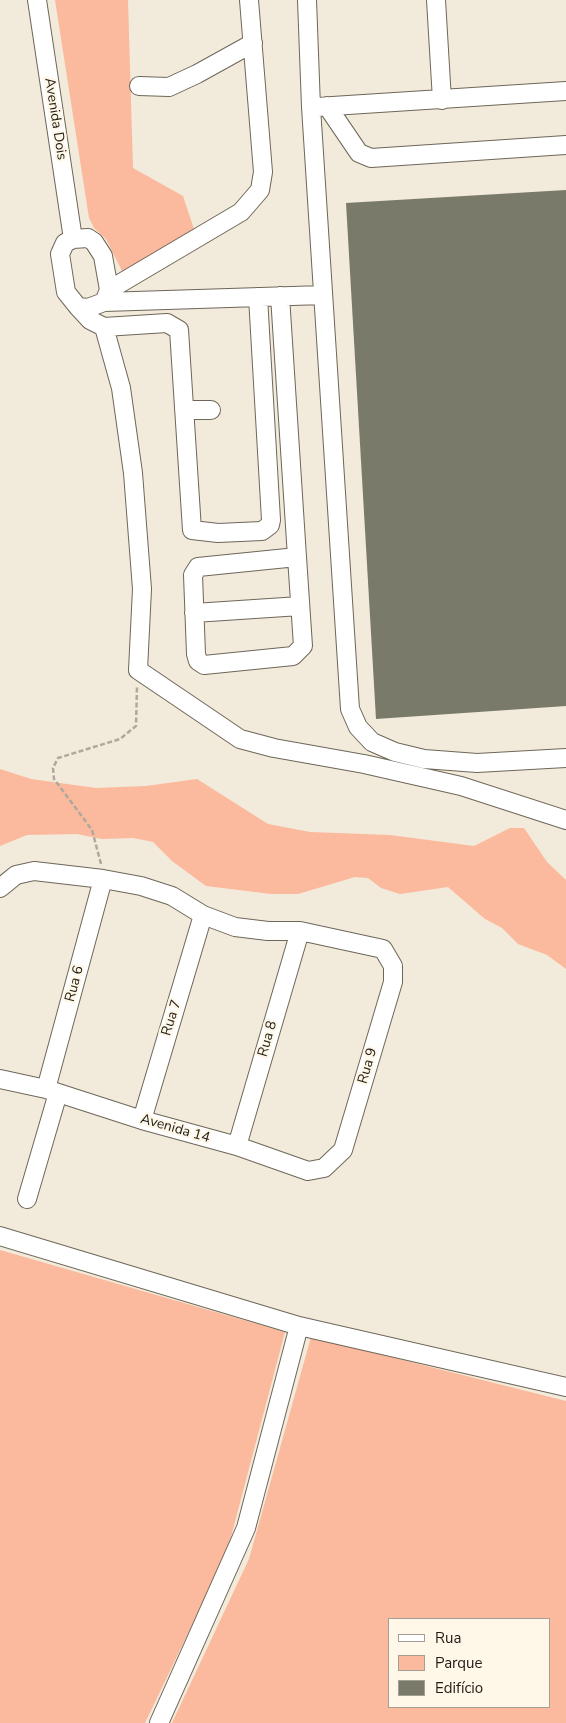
<!DOCTYPE html>
<meta charset="utf-8">
<style>
body{margin:0}
#map{position:relative;width:566px;height:1723px;overflow:hidden;background:#f2eada;font-family:"Nunito Sans",sans-serif}
canvas{display:block}
.legend{position:absolute;left:388px;top:1618px;width:162px;height:90px;box-sizing:border-box;background:#fff7e7;border:1px solid #a59f93;margin:0;padding:6px 9px;list-style:none;font-size:15px;color:#1f1c16}
.legend li{display:flex;align-items:center;gap:10px;height:25px}
.legend b{width:25px;border:1px solid #a59f93}
</style>
<div id="map">
<canvas width="566" height="1723"></canvas>
<ul class="legend">
<li><b style="height:6px;background:#fff"></b>Rua</li>
<li><b style="height:14px;background:#fbb99d"></b>Parque</li>
<li><b style="height:14px;background:#7a7a6a"></b>Edifício</li>
</ul>
</div>
<script>
const g = document.querySelector('canvas').getContext('2d');
g.lineJoin = 'round';
function fill(path, color) { g.fillStyle = color; g.fill(path, 'evenodd'); }
const shape = rows => new Path2D(rows.map(r => 'M' + r).join(''));
function trace(path, color, width, dash) { g.strokeStyle = color; g.lineWidth = width; g.lineCap = dash ? 'butt' : 'round'; g.setLineDash(dash || []); g.stroke(path); }
function label(font, color, halo, rows, align = 'center') {
  g.font = font + ' "Nunito Sans",sans-serif'; g.lineWidth = 4.5; g.setLineDash([]); g.textBaseline = 'middle'; g.strokeStyle = halo; g.fillStyle = color; for (const [text, x, y, turn = 0] of rows) {
    g.save(); g.translate(x, y); g.rotate((+turn || 0) * Math.PI / 180); g.textAlign = isNaN(turn) ? turn : align; if (halo) g.strokeText(text, 0, 0); g.fillText(text, 0, 0); g.restore();
  }
}
fill(shape([
 [55,0,128,0,133,168,183,196,196,235,124,275,106,239,94,228,89,218],
 [0,769,31,779,96,788,146,786,197,779,268,824,310,832,390,835,474,846,510,828,524,828,547,862,566,880,566,969,547,955,518,944,502,928,485,919,448,887,400,894,381,888,368,878,355,877,298,894,271,894,206,886,172,861,153,842,133,838,102,839,77,834,27,835,0,846],
 [0,1250,285,1332,227,1552,145,1723,0,1723],
 [311,1337,566,1401,566,1723,172,1723,249,1559],
 [390,1619,550,1619,550,1707,390,1707]
]), '#fbb99d');
fill(shape([
 [566,190,566,706,376,719,346,203]
]), '#7a7a6a');
const minor = shape([
 [37,0,73,239],
 [307,0,311,107,350,709,358,727,372,742,395,752,424,759,477,763,566,758],
 [436,0,442,100],
 [139,86,169,87,197,74,253,43],
 [327,106,359,153,371,158,566,145],
 [317,107,566,91],
 [88,238,94,242,103,256,109,290,104,302,88,308,78,307,66,292,60,254,65,243,73,239,88,238],
 [109,290,241,212,260,190,263,172,249,0],
 [280,296,297,557,303,646,293,656,204,665,198,661,196,654,193,575,198,567,297,557],
 [104,302,323,295],
 [78,307,90,320,104,327,167,323,179,330,192,530,218,533,262,531,270,525,271,520,258,297],
 [104,327,121,388,133,473,142,589,138,670,240,739,274,748,364,764,461,786,566,820],
 [184,410,211,410],
 [194,613,300,606],
 [0,888,16,875,34,871,103,879,141,886,172,896,203,915,235,927,268,931,300,931,383,949,393,966,393,982,343,1150,324,1168,308,1171,237,1146,142,1120,46,1089,0,1079],
 [46,1089,103,879],
 [142,1120,203,915],
 [237,1146,300,931],
 [27,1199,58,1093],
 [0,1236,299,1326,566,1387],
 [159,1723,246,1528,299,1326]
]);
trace(minor, '#6e6759', 20);
trace(shape([
 [101,864,92,830,54,779,53,768,58,758,120,739,136,726,137,686]
]), '#afa89c', 2.5, [5, 2.5]);
trace(minor, '#fff', 18);
label('14px', '#1f1c16', '#fff7e7', [
 ["Avenida Dois",55,119,81],
 ["Rua 6",75,984,-75],
 ["Rua 7",172,1018,-73],
 ["Rua 8",268,1039,-74],
 ["Rua 9",368,1066,-74],
 ["Avenida 14",175,1129,16]
]);
</script>
